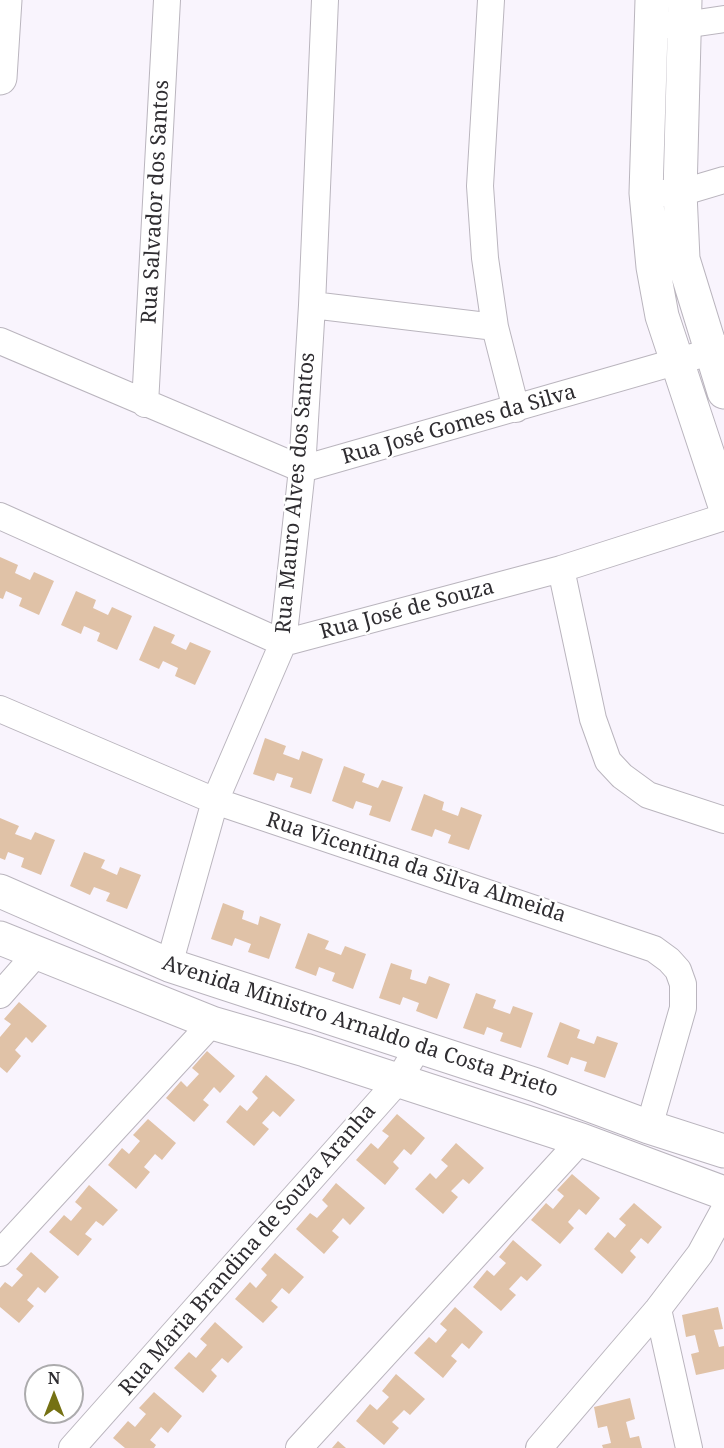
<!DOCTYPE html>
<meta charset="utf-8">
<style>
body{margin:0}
#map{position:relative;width:724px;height:1448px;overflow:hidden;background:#f9f4fd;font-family:"Noto Serif",serif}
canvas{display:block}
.north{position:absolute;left:24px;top:1364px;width:60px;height:60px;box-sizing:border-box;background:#fff;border:2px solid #acabad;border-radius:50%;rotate:0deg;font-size:16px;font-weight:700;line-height:24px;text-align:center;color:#2f2d31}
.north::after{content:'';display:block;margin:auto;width:21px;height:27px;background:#757113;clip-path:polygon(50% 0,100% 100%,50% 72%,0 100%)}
</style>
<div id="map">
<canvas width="724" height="1448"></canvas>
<div class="north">N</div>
</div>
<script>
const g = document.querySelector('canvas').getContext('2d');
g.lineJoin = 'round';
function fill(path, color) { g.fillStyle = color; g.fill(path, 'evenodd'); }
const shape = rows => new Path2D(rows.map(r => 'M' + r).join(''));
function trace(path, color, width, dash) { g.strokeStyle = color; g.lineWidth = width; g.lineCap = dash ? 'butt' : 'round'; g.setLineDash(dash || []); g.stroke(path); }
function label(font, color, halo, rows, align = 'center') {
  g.font = font + ' "Noto Serif",serif'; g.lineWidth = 5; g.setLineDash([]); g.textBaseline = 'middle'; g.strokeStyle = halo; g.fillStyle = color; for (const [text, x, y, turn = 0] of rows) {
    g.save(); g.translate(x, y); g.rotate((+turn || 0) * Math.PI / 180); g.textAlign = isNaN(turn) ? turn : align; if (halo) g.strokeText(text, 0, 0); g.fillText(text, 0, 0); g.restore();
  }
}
fill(shape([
 [0,557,18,565,15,573,30,580,34,572,54,581,39,615,19,606,22,598,6,591,3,599,0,598],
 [76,591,96,600,93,608,108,615,112,607,132,616,117,650,97,641,100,633,84,626,81,634,61,625],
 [154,626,175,635,171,643,186,650,190,642,211,651,195,685,175,676,178,668,163,661,159,669,139,660],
 [265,738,286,746,283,754,299,760,302,751,323,759,311,794,290,787,293,778,277,773,274,781,253,774],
 [344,766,365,774,362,782,378,788,382,780,403,787,390,822,369,815,372,806,356,801,353,809,332,801],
 [424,794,444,802,442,810,458,816,461,807,482,815,469,850,448,843,451,835,435,829,432,837,411,830],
 [0,818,19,826,15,834,31,840,35,832,55,840,41,875,21,867,24,858,8,852,5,860,0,858],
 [84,852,105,860,101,868,117,875,120,867,141,875,127,909,106,901,110,893,94,887,90,895,70,886],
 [223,903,244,911,242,919,258,925,260,916,281,924,269,959,248,952,251,944,235,938,232,946,211,939],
 [308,933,329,941,325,949,341,955,345,946,366,954,353,989,332,981,335,973,319,967,316,976,295,968],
 [391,963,412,970,410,979,426,984,429,976,450,984,437,1019,416,1011,419,1003,403,997,400,1005,379,998],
 [476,993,496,1000,493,1008,510,1014,513,1006,533,1013,521,1048,500,1041,503,1033,487,1027,484,1035,463,1028],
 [19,1002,47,1026,32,1043,26,1037,15,1050,21,1056,7,1073,0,1067,0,1037,11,1024,4,1019],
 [560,1022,580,1030,577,1038,594,1044,597,1036,618,1043,605,1078,584,1071,587,1062,571,1057,568,1065,547,1057],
 [207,1051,235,1076,220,1093,214,1087,203,1100,209,1105,194,1122,166,1098,181,1081,187,1087,199,1074,192,1068],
 [266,1075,295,1100,280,1117,273,1111,262,1123,269,1129,254,1146,226,1122,240,1105,247,1111,258,1098,252,1092],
 [397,1114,425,1138,411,1155,404,1149,393,1162,399,1168,385,1185,356,1160,371,1143,378,1149,389,1136,382,1131],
 [148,1119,176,1143,162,1160,155,1154,144,1167,150,1172,136,1189,108,1165,122,1148,129,1154,140,1141,133,1135],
 [456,1143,484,1168,469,1184,463,1179,451,1191,458,1197,443,1214,415,1189,430,1173,436,1179,448,1166,441,1160],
 [572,1174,600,1198,586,1215,579,1209,568,1222,574,1228,560,1244,531,1220,546,1203,553,1209,564,1196,557,1190],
 [336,1183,365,1208,350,1225,343,1218,332,1231,339,1237,324,1254,296,1229,310,1213,317,1218,328,1206,322,1200],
 [89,1185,118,1210,103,1226,96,1221,85,1234,92,1239,78,1256,49,1232,64,1215,71,1221,82,1208,75,1202],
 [634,1203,662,1227,648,1244,641,1238,630,1251,636,1257,622,1274,594,1249,608,1232,615,1238,626,1225,619,1219],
 [513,1240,542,1265,527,1281,521,1276,509,1289,516,1295,501,1311,473,1287,487,1270,494,1276,506,1263,499,1257],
 [31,1252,59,1277,45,1293,38,1287,27,1300,34,1306,19,1323,0,1307,0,1288,5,1282,12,1287,23,1275,16,1269],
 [275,1253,304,1277,289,1294,282,1288,271,1301,278,1307,263,1323,235,1299,250,1282,256,1288,267,1275,261,1269],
 [455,1307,483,1332,469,1349,462,1343,451,1356,457,1361,443,1378,414,1353,429,1337,436,1343,447,1330,440,1324],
 [718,1307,723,1329,714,1330,719,1347,724,1346,724,1369,696,1375,691,1354,699,1352,695,1335,686,1337,682,1315],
 [215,1322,243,1347,228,1363,222,1358,211,1370,217,1376,203,1393,174,1368,189,1352,196,1358,207,1345,200,1339],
 [396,1374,425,1399,410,1415,404,1410,392,1422,399,1428,384,1445,356,1421,370,1404,377,1410,389,1397,382,1391],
 [154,1392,182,1416,168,1433,161,1427,150,1440,156,1445,154,1448,125,1448,113,1438,128,1421,135,1427,146,1414,139,1408],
 [630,1398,635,1419,626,1422,630,1438,639,1436,642,1448,603,1448,602,1445,611,1443,607,1426,598,1428,594,1407],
 [338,1441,346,1448,332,1448]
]), '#e0c2a7');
const minor = shape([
 [491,0,480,186,485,258,495,327,516,409],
 [668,25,684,25,724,19],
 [646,193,680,193,724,180],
 [312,305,495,327],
 [0,341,302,469,724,348],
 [145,404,167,0],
 [0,516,283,643,561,569,724,517],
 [561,569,593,719,608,761,622,776,648,795,724,820],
 [0,709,215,801,654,949,669,960,678,970,683,984,683,1008,649,1127],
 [169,965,215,801,283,643,302,469,312,305,325,0],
 [0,995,36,954],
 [0,1253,212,1023],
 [658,1309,689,1448],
 [72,1448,397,1082,418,1048],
 [299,1448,581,1140],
 [539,1448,658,1309,700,1254,724,1210]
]);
const tertiary = shape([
 [652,0,646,193,653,267,662,316,724,503],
 [685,0,680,193,683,259,724,392],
 [0,78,5,0],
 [0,891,169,965,536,1085,649,1127,724,1151],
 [0,938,212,1023,305,1050,581,1140,724,1193]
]);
trace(minor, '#bab5be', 28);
trace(tertiary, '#bab5be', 35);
trace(minor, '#fff', 26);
trace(tertiary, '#fff', 33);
label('21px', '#2f2d31', '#fff', [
 ["Rua Salvador dos Santos",156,202,-87],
 ["Rua José Gomes da Silva",459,425,-16],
 ["Rua Mauro Alves dos Santos",296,493,-85],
 ["Rua José de Souza",407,610,-15],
 ["Rua Vicentina da Silva Almeida",416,868,18],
 ["Avenida Ministro Arnaldo da Costa Prieto",360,1027,18],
 ["Rua Maria Brandina de Souza Aranha",248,1250,-49]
]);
</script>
